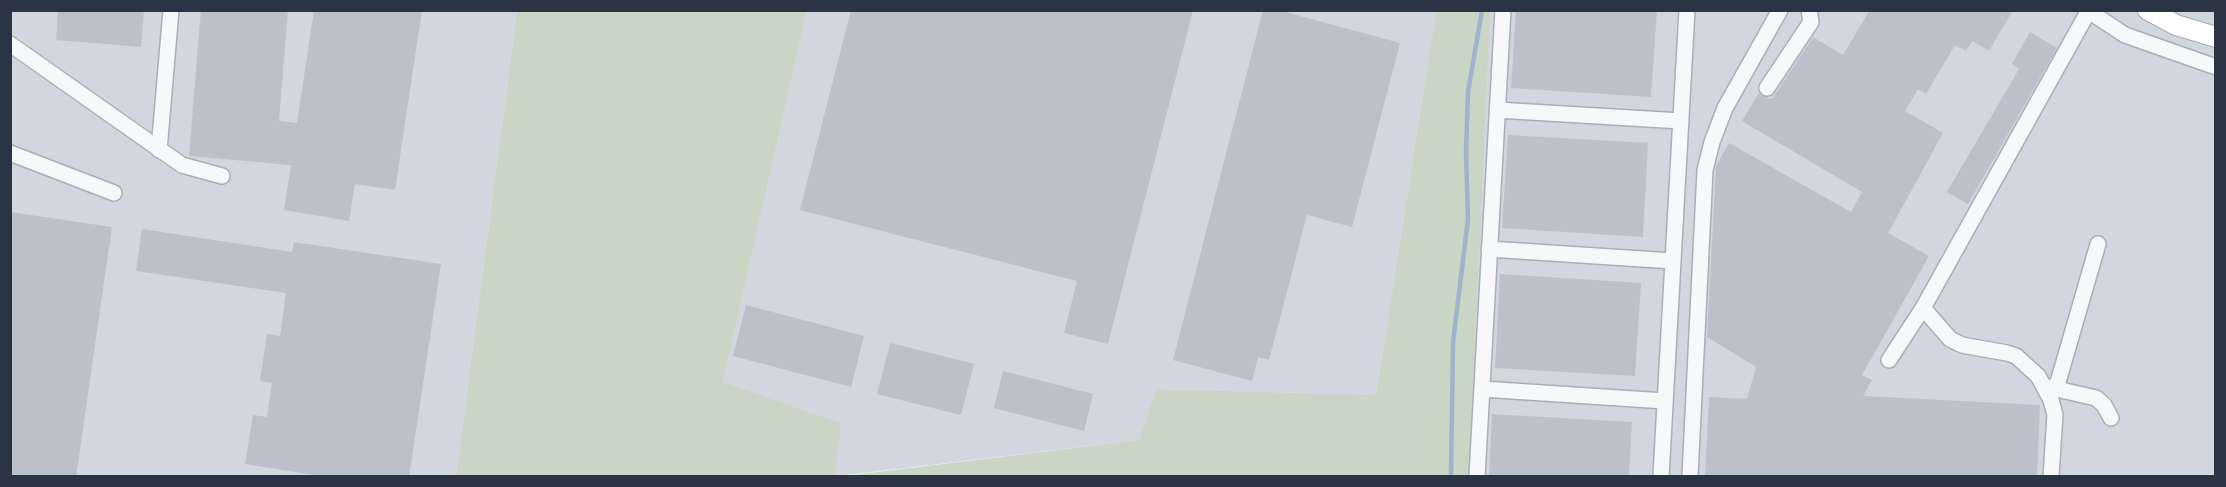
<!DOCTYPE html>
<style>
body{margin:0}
#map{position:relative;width:2226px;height:487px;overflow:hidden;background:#e4e7ec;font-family:Helvetica,sans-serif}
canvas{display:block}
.frame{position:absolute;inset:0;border:12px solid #2b3445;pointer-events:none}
</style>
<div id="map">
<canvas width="2226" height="487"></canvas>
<div class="frame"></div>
</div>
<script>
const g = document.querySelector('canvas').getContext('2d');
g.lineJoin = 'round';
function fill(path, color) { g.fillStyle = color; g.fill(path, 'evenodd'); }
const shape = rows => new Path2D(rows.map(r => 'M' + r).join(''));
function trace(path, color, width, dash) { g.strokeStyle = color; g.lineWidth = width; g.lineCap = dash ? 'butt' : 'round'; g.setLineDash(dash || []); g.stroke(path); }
fill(shape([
 [10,11,517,11,456,476,11,476],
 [807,11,1436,11,1376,395,1156,389,1139,440,835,476,840,423,723,382],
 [1478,11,2215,11,2215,476,1453,476]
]), '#d2d6de');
fill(shape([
 [517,11,807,11,723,382,841,423,835,476,456,476],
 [1436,11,1490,11,1469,476,847,476,1139,440,1156,389,1376,395]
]), '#c9d6c5');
trace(shape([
 [1451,476,1453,342,1468,219,1466,152,1468,92,1482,10]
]), '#9fb4cc', 4.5);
fill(shape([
 [58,10,144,10,141,47,56,40],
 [201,10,288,10,279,121,297,123,314,10,422,10,395,190,355,184,349,221,284,210,291,165,189,156],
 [851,10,1193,10,1108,344,1064,333,1077,281,800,210],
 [1263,10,1278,10,1400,43,1352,227,1307,215,1269,360,1258,357,1252,381,1173,360],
 [1516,10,1657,10,1651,97,1511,88],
 [1870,10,2013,10,1989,51,1972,41,1966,51,1955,45,1926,94,1918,89,1905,111,1943,133,1888,233,1929,256,1862,375,1872,380,1863,396,2040,405,2037,477,1705,477,1709,397,1747,399,1756,367,1707,337,1716,166,1729,143,1851,212,1862,192,1742,121,1759,93,1762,96,1772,99,1813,37,1843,55],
 [2030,32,2057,48,1968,204,1947,192,2019,69,2012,64],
 [1508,135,1648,143,1643,237,1502,228],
 [10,212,112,227,76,477,10,477],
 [142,229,292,252,294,242,441,264,409,477,327,477,245,464,253,415,267,417,272,383,260,381,267,334,280,336,286,293,136,271],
 [1500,274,1641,283,1635,376,1495,368],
 [746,305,864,336,851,387,733,356],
 [890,343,974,364,961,415,877,394],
 [1003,371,1093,394,1084,431,994,408],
 [1492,414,1632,422,1629,477,1489,477]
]), '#bbc0ca');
const minor = shape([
 [2087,10,2125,35,2216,67],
 [10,44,182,165,222,176],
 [1767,88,1811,22,1809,10],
 [1497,110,1681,121],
 [159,150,171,10],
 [10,153,114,193],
 [1489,249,1673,261],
 [1923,308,1950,339,1962,345,2007,353,2016,356,2038,376,2051,400,2055,415,2051,476],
 [1889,360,1923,308,2088,12],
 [2048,387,2096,398,2104,405,2111,418],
 [1482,389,1665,401],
 [2056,389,2098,244],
 [1477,476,1503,10],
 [1661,476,1687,10],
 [1690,476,1705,170,1712,142,1725,108,1780,10]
]);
const major = shape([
 [2148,10,2176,25,2216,37]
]);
trace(minor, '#a9aeb7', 18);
trace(major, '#a3abb8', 22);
trace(minor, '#f7f8fa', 15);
trace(major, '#fff', 20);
</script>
